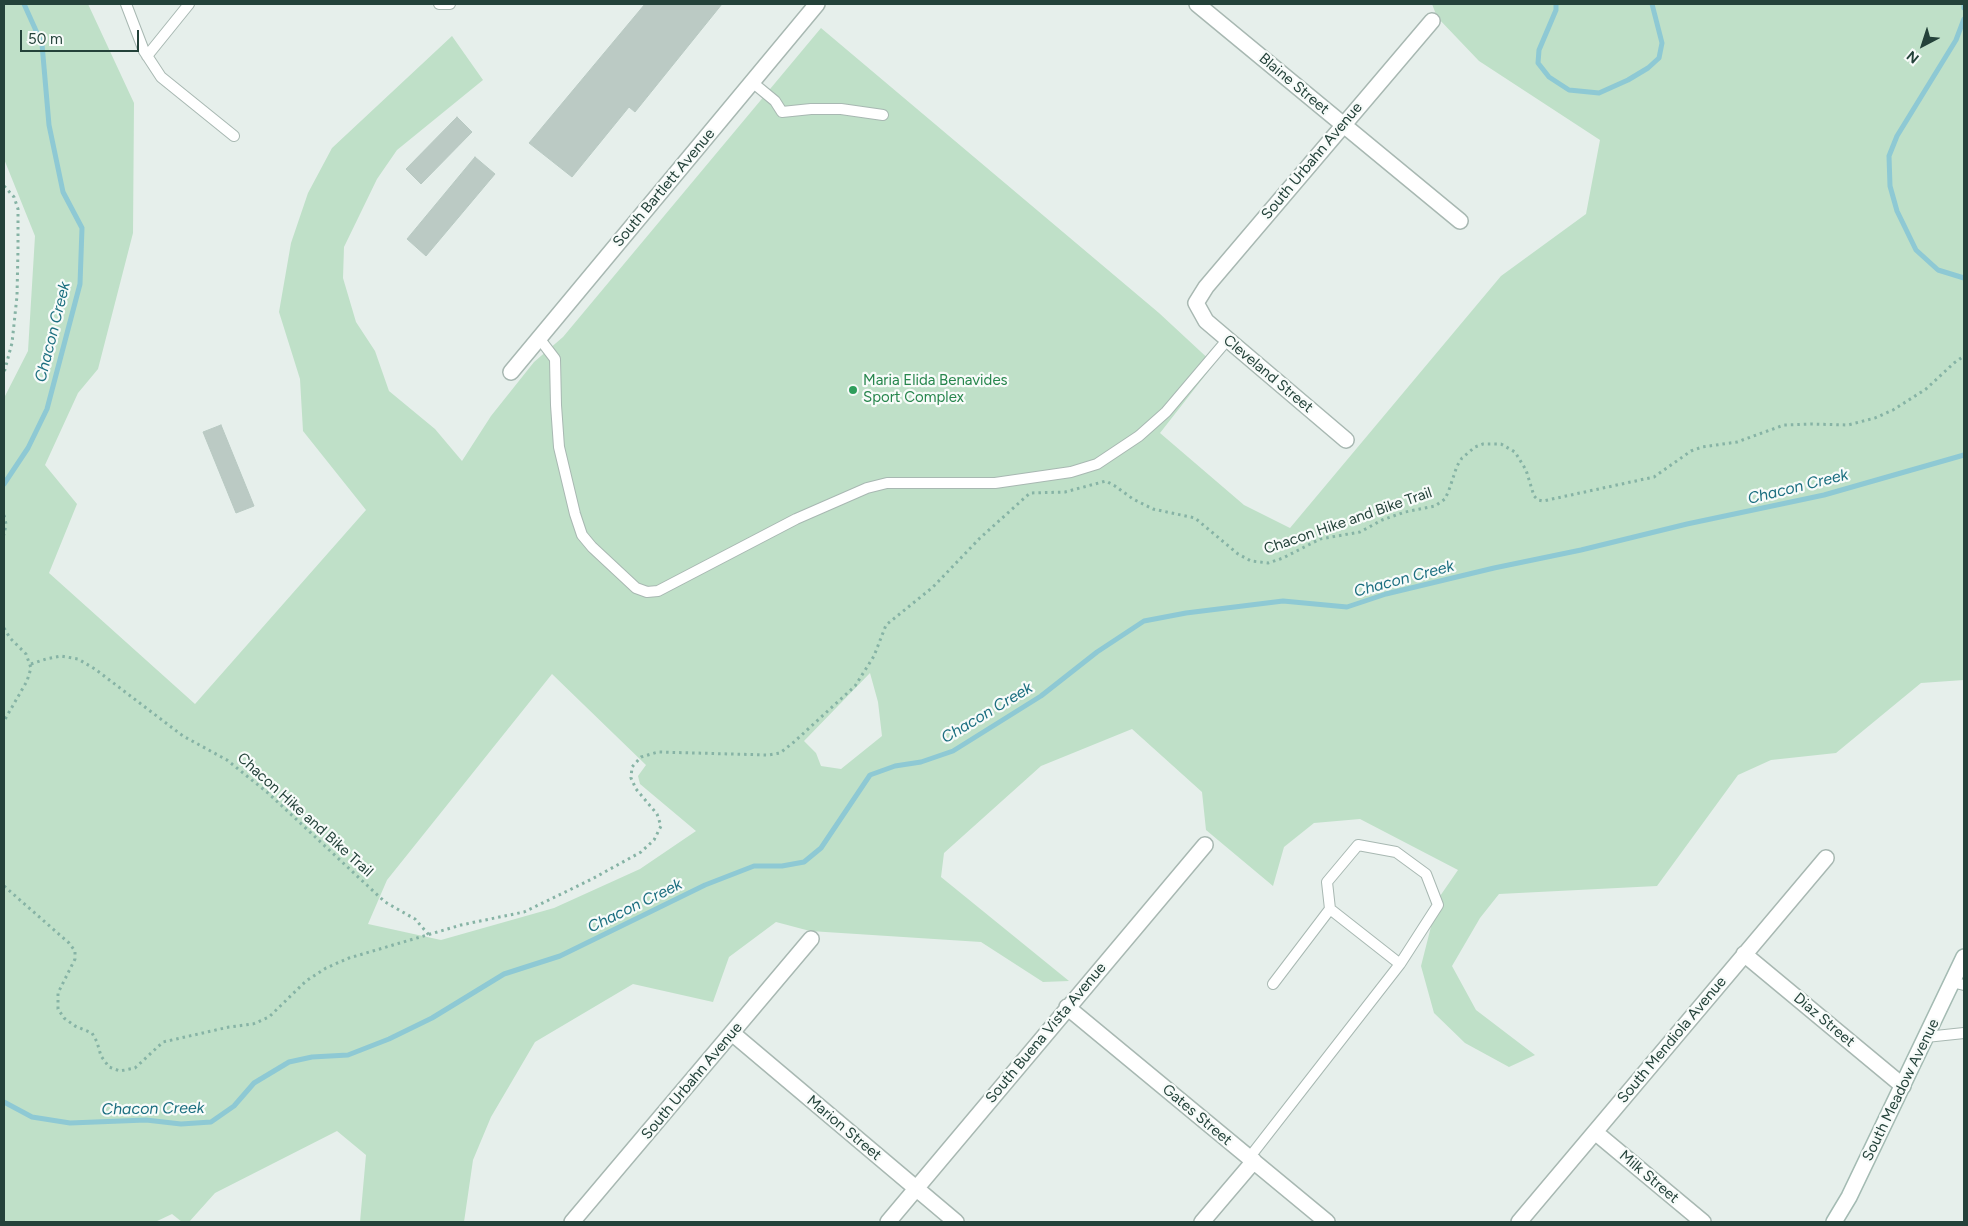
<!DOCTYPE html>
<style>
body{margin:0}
#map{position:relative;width:1968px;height:1226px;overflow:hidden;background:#e6efeb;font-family:Figtree,sans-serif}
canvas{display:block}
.frame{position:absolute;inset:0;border:5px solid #24423a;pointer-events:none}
.north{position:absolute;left:1898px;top:20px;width:50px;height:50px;-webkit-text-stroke:4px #f7fbf9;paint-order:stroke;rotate:220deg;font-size:14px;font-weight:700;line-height:20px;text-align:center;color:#24423a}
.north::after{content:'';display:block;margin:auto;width:18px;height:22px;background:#24423a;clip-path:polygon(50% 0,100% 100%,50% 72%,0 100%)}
.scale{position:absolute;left:20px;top:30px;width:119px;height:22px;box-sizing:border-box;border:2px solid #24423a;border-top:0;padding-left:6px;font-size:15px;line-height:18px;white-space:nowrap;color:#24423a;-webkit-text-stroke:4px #f7fbf9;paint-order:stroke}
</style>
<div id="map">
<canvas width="1968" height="1226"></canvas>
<div class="frame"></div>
<div class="north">N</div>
<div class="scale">50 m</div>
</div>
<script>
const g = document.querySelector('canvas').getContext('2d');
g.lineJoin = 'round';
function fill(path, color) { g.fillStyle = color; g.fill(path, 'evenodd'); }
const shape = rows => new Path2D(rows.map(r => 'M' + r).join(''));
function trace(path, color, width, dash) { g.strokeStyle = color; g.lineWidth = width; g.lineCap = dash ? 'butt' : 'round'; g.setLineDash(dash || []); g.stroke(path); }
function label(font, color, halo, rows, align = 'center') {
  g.font = font + ' Figtree,sans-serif'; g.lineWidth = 4.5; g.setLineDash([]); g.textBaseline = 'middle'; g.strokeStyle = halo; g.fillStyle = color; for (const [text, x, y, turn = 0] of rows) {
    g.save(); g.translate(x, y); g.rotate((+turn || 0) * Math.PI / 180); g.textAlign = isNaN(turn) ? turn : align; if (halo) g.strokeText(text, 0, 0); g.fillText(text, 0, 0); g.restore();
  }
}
fill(shape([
 [4,4,88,4,134,103,133,233,98,369,78,393,45,465,77,504,49,573,195,704,366,510,303,431,300,379,279,312,291,243,308,193,332,148,452,36,483,80,397,150,377,179,344,247,343,278,356,322,375,351,389,391,435,429,462,461,491,416,534,362,563,337,821,28,1159,313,1214,364,1160,433,1244,505,1290,528,1501,276,1586,214,1600,140,1479,61,1437,17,1432,4,1964,4,1964,680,1921,683,1836,753,1771,760,1738,775,1657,886,1499,894,1480,918,1452,966,1476,1010,1535,1055,1509,1067,1465,1043,1434,1013,1421,966,1438,899,1458,870,1360,819,1314,823,1284,847,1273,886,1206,830,1202,792,1132,729,1041,766,944,853,941,877,1069,981,1043,982,981,942,810,931,776,922,729,957,713,1002,633,984,535,1042,491,1117,473,1160,464,1222,360,1222,366,1155,337,1131,215,1193,189,1222,182,1222,172,1214,155,1222,4,1222,4,398,28,351,35,236,4,159],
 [870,673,878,702,882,736,841,769,821,766,816,753,804,741],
 [552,674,646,765,638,776,640,784,696,831,640,869,554,908,441,940,368,924,387,880]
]), '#bfe0c8');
trace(shape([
 [1556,4,1556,10,1539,50,1538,63,1549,77,1569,90,1599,93,1628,80,1648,68,1659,58,1662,43,1652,4],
 [1964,4,1964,8],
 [1964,19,1956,40,1897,136,1889,156,1890,186,1897,211,1916,250,1938,270,1964,278],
 [4,484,28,448,47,409,80,284,82,228,63,192,49,125,42,44,24,4],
 [4,1102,32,1117,70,1123,146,1120,181,1124,211,1122,234,1106,254,1083,289,1062,312,1057,348,1055,389,1039,432,1018,504,974,560,956,705,885,754,866,782,866,804,862,821,848,870,775,895,766,921,762,953,751,1041,696,1097,652,1144,621,1186,613,1283,601,1347,607,1386,594,1494,568,1581,550,1687,524,1824,495,1964,455]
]), '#8ec9d4', 5);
const building = shape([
 [645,4,722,4,635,112,629,107,572,177,529,143,645,4],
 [457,117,472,132,421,184,406,169,457,117],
 [475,157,495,174,426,256,407,239,475,157],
 [221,425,254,506,236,513,203,432,221,425]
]);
fill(building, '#bbcac4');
trace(building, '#b8c9c2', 1);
const service = shape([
 [126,4,144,51,161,77,234,136],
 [439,4,450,4],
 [147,56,189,4],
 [752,82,775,101,782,112,811,109,841,109,883,115],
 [539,338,555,359,556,405,559,447,575,514,582,535,592,547,636,588,647,592,658,591,796,519,867,488,887,483,995,483,1071,472,1097,464,1139,436,1166,412,1228,339],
 [1952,982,1964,985],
 [1273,984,1330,909],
 [1926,1037,1964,1033],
 [1249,1158,1400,964,1438,905,1426,874,1396,852,1358,845,1327,882,1330,909,1400,964]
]);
const minor = shape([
 [1197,4,1460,221],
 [511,372,817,4],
 [1346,440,1206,321,1196,303,1206,287,1432,21],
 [1744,954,1903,1086],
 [1067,1007,1327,1222],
 [732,1033,956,1222],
 [1595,1132,1703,1222],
 [572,1222,811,939],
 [888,1222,1205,845],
 [1202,1222,1254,1161],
 [1519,1222,1826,858]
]);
const secondary = shape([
 [1834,1222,1849,1197,1964,957]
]);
trace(service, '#a8b8b2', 12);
trace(minor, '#a8b8b2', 18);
trace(secondary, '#a4bbb3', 18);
trace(shape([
 [4,186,14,197,18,209,18,249,17,296,12,343,4,373],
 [4,515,6,524,4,535],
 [4,628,10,638,26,654,31,668,27,681,4,721],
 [31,664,46,659,61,656,78,659,95,669,183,736,227,760,268,793,385,902,415,919,429,935],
 [4,886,69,943,75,951,75,959,58,993,58,1009,64,1018,75,1026,92,1033,97,1042,101,1056,109,1067,120,1071,135,1068,163,1042,229,1027,253,1024,269,1017,306,981,326,968,349,958,461,925,524,912,592,879,641,852,654,840,661,826,657,814,636,789,631,778,632,767,641,757,658,752,768,755,780,753,794,742,855,686,874,656,886,625,933,587,980,538,1030,493,1065,492,1106,481,1115,486,1133,499,1153,509,1195,518,1238,554,1251,561,1268,563,1283,558,1320,539,1360,532,1382,520,1405,512,1435,506,1445,499,1449,490,1457,466,1462,458,1475,447,1483,444,1501,444,1515,452,1526,470,1534,496,1538,500,1543,501,1654,477,1691,451,1702,447,1737,442,1784,425,1811,424,1848,425,1875,418,1893,410,1926,389,1954,363,1964,356]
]), '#86b3a5', 3, [2.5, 4]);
trace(service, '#fff', 10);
trace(minor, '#fff', 15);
trace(secondary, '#fff', 15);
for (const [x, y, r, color] of [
 [853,390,5,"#2e9e5b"]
]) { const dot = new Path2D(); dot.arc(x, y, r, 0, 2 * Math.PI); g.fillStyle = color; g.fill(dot); trace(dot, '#f7fbf9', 2); }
label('15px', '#24423a', '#f7fbf9', [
 ["Blaine Street",1294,84,40],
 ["South Urbahn Avenue",1312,161,-50],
 ["South Bartlett Avenue",664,188,-50],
 ["Cleveland Street",1268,374,40],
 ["Chacon Hike and Bike Trail",1348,521,-19],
 ["Chacon Hike and Bike Trail",305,815,42],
 ["Diaz Street",1824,1020,40],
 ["South Buena Vista Avenue",1046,1033,-50],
 ["South Mendiola Avenue",1672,1040,-50],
 ["South Urbahn Avenue",692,1081,-50],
 ["South Meadow Avenue",1901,1090,-64],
 ["Gates Street",1197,1115,40],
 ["Marion Street",844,1128,40],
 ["Milk Street",1649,1177,40]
]);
label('15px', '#27864d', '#f7fbf9', [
 ["Maria Elida Benavides",863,381],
 ["Sport Complex",863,398]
], 'left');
label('italic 16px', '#1c6f80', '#f7fbf9', [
 ["Chacon Creek",53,332,-76],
 ["Chacon Creek",1798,487,-14],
 ["Chacon Creek",1404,579,-15],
 ["Chacon Creek",987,713,-31],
 ["Chacon Creek",635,906,-26],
 ["Chacon Creek",153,1109,-1]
]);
</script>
